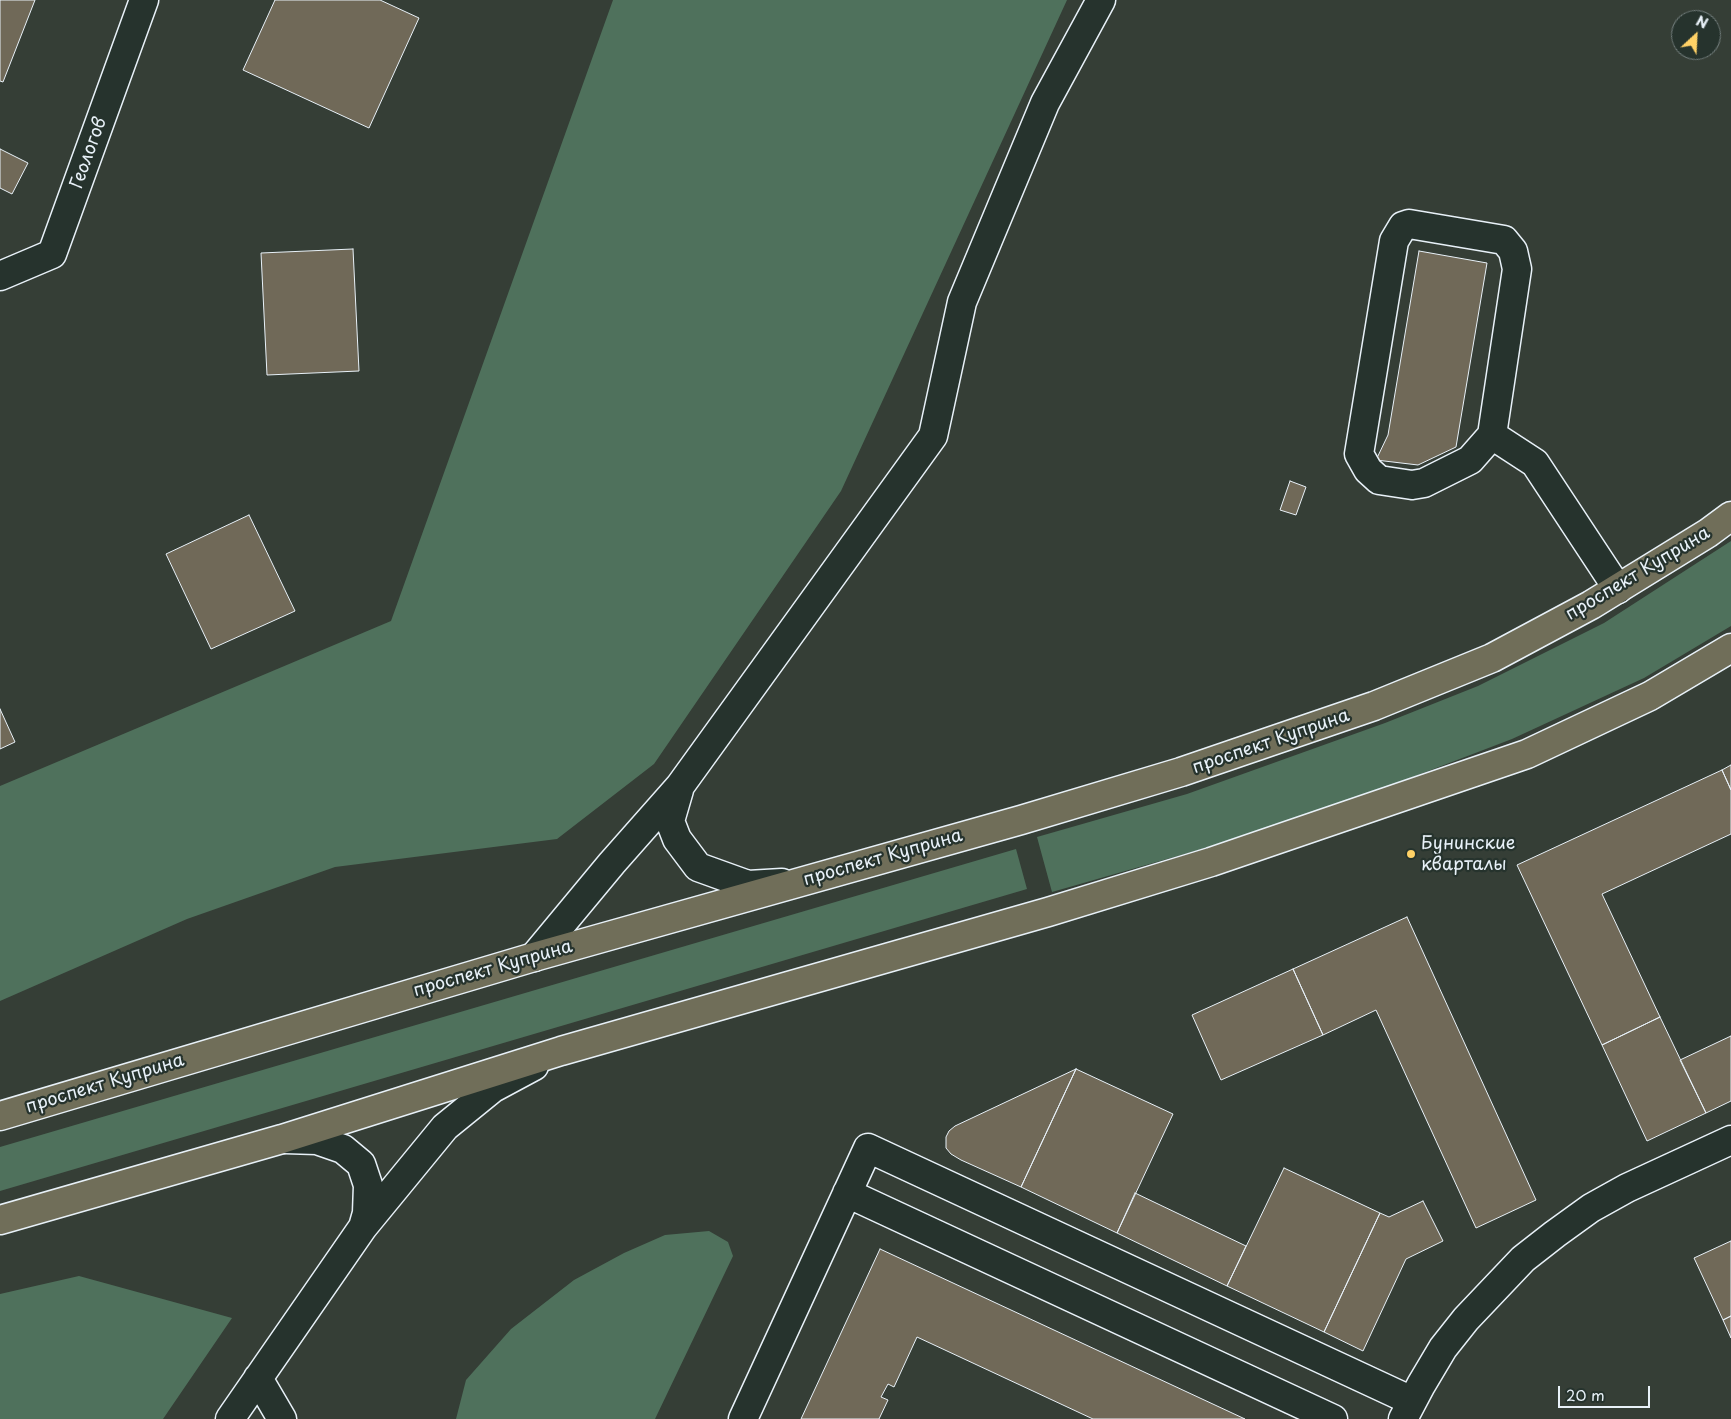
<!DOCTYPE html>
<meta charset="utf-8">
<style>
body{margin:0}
#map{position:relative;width:1731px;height:1419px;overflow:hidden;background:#353e36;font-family:"Playpen Sans",sans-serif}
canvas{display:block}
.north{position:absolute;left:1671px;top:10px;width:50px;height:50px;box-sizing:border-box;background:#26332d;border:1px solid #747f7e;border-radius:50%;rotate:25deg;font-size:14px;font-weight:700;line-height:20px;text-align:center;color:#e8f1f8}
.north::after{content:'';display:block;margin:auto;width:18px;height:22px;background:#ffd166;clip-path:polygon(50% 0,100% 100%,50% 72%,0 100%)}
.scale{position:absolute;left:1558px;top:1386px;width:92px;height:22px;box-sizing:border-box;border:2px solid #e8f1f8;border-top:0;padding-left:6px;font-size:15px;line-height:18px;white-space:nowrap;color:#e8f1f8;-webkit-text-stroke:4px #26332d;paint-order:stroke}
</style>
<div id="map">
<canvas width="1731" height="1419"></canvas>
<div class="north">N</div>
<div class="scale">20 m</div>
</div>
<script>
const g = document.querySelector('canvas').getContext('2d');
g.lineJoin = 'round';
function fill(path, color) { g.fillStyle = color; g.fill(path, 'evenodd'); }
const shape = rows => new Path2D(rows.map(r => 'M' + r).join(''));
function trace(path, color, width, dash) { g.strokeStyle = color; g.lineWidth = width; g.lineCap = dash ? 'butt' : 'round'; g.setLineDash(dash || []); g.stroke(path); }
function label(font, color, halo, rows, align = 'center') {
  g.font = font + ' "Playpen Sans",sans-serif'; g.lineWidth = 4.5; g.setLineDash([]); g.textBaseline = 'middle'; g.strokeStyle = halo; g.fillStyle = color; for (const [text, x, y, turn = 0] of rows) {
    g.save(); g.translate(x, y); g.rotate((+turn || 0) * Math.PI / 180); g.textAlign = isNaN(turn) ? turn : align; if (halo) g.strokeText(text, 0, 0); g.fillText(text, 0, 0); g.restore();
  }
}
fill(shape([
 [613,0,1067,0,841,491,654,764,557,839,335,867,187,919,0,1001,0,786,391,621],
 [1731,541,1731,626,1644,678,1512,739,1376,791,1202,849,1052,892,1037,837,1187,794,1385,723,1478,686,1604,623],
 [1016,849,1027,889,0,1191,0,1147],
 [709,1231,728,1242,733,1256,655,1419,456,1419,466,1380,511,1329,574,1280,624,1253,665,1235],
 [79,1276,232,1318,163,1419,0,1419,0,1294]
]), '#4f715c');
const building = shape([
 [0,0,35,0,3,82,0,81,0,0],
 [275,0,380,0,419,18,369,128,243,70,275,0],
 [0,149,28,163,12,194,0,188,0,149],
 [353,249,359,371,267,375,261,253,353,249],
 [1419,251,1487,263,1456,447,1418,465,1376,460,1388,435,1419,251],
 [1290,481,1306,487,1296,515,1280,510,1290,481],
 [249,515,295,611,211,649,166,554,249,515],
 [0,709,15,742,0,749,0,709],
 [1731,765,1731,790,1722,770,1731,765],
 [1722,770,1731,790,1731,834,1602,894,1660,1017,1602,1045,1517,865,1722,770],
 [1407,917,1536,1200,1476,1228,1376,1010,1323,1035,1293,969,1407,917],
 [1293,969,1323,1035,1221,1080,1192,1015,1293,969],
 [1660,1017,1706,1113,1647,1141,1602,1045,1660,1017],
 [1731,1036,1731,1101,1706,1113,1680,1060,1731,1036],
 [1076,1069,1173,1114,1117,1233,1021,1187,1076,1069],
 [1076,1069,1021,1187,961,1160,951,1154,946,1148,946,1137,949,1131,955,1126,1076,1069],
 [1284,1168,1380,1213,1324,1332,1227,1286,1284,1168],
 [1135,1193,1246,1246,1227,1286,1117,1233,1135,1193],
 [1423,1201,1443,1241,1406,1259,1363,1351,1324,1332,1380,1213,1389,1217,1423,1201],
 [1731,1241,1731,1316,1723,1320,1694,1258,1731,1241],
 [880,1249,1245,1419,1093,1419,917,1337,894,1387,888,1384,881,1397,888,1400,879,1419,801,1419,880,1249],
 [1731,1316,1731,1338,1723,1320,1731,1316]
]);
fill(building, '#706958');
trace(building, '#e8f1f8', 1);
const minor = shape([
 [0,276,52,254,144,0],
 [1492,435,1470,460,1424,483,1412,485,1379,480,1368,470,1359,454,1394,241,1403,226,1409,224,1504,240,1513,251,1517,269,1492,435,1535,463,1618,589],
 [679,790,670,821,677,839,698,867,748,885,782,883],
 [534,957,612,863,680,786,933,436,962,302,1045,103,1101,0],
 [285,1139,317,1140,343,1149,361,1164,368,1185,367,1213,363,1227],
 [847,1193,1333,1419],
 [258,1378,282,1419],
 [230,1419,363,1227,445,1127,493,1088,534,1066],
 [743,1419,868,1148,1412,1401],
 [1403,1419,1421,1385,1443,1348,1466,1319,1523,1259,1555,1234,1591,1208,1627,1188,1731,1140]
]);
const major = shape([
 [0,1116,534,957,1021,820,1181,772,1374,706,1492,658,1591,605,1708,533,1731,516],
 [0,1220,282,1139,561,1051,1048,912,1211,862,1527,754,1650,696,1731,648]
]);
trace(minor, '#e8f1f8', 31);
trace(major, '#e8f1f8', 31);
trace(minor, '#26332d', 28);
trace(major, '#706e59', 28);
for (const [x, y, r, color] of [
 [1411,854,5,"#ffd166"]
]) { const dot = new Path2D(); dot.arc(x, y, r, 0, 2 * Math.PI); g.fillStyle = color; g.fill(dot); trace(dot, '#26332d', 2); }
label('18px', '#e8f1f8', '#26332d', [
 ["Геологов",89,153,-70],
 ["проспект Куприна",1638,574,-31],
 ["проспект Куприна",1271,742,-19],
 ["проспект Куприна",883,858,-16],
 ["проспект Куприна",493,969,-16],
 ["проспект Куприна",105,1084,-17]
]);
label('18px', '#e8f1f8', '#26332d', [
 ["Бунинские",1421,844],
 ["кварталы",1421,865]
], 'left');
</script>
